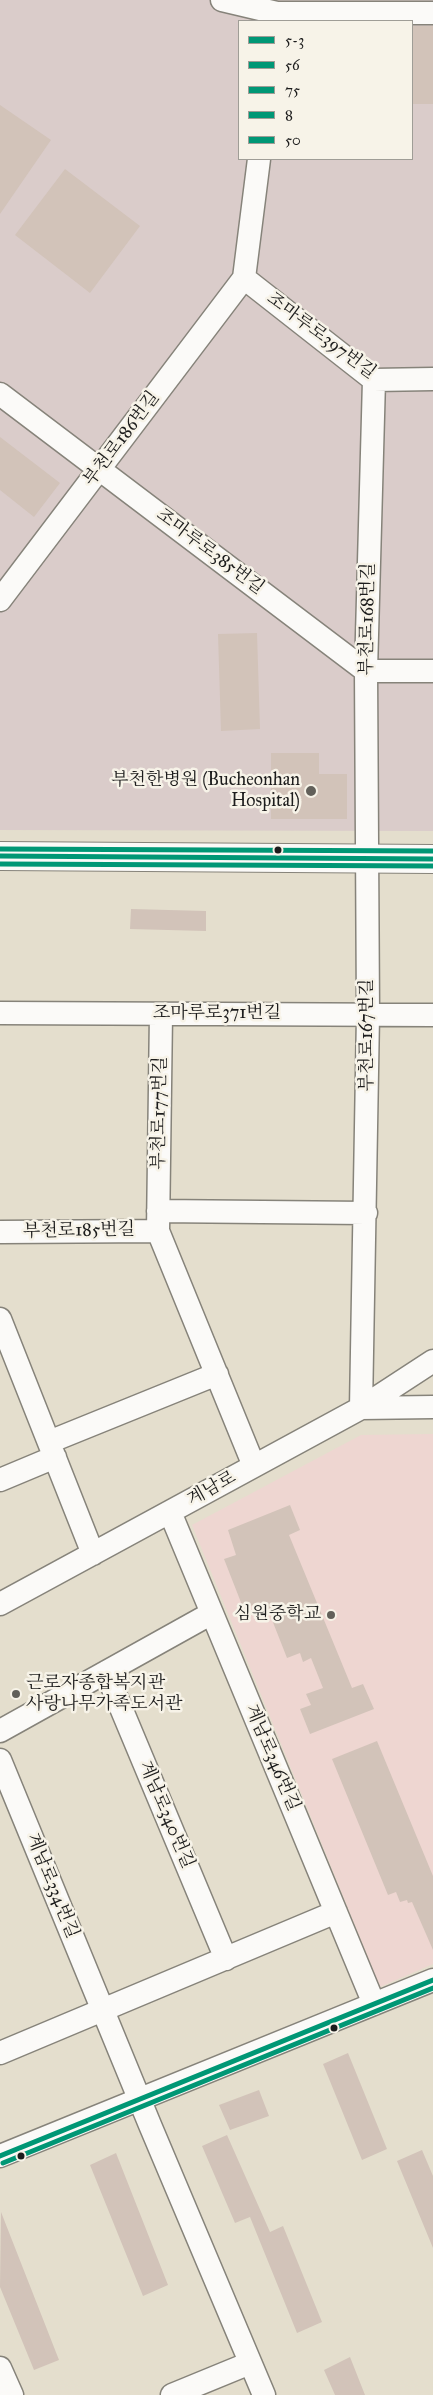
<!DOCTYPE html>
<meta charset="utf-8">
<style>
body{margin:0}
#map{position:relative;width:433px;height:2395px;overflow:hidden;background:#e4decd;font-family:"IM FELL Great Primer",serif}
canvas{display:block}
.legend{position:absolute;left:238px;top:20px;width:175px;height:140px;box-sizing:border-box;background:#f7f3e8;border:1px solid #9f9d96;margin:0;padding:6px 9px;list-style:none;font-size:15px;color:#1c1c1c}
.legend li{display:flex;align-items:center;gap:10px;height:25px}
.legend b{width:25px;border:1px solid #9f9d96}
</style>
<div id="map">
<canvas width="433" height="2395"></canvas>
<ul class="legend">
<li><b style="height:6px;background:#009775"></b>5-3</li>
<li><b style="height:6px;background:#009775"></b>56</li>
<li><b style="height:6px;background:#009775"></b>75</li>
<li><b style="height:6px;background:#009775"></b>8</li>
<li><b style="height:6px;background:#009775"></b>50</li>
</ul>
</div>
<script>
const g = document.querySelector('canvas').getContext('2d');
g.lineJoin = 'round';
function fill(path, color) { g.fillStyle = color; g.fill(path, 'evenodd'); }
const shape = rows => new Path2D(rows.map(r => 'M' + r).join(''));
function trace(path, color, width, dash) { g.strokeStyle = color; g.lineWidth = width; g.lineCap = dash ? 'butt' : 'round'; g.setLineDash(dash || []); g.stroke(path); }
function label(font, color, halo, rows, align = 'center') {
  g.font = font + ' "IM FELL Great Primer","Noto Serif KR",serif'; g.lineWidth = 5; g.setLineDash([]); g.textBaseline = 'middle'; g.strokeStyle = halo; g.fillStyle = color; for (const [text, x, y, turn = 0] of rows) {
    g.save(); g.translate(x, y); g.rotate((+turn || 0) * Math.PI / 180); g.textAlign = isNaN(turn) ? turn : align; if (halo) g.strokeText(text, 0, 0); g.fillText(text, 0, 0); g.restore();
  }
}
fill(shape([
 [433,1434,433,1964,380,1987,192,1525,361,1435]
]), '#eed6d1');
fill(shape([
 [0,0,433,0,433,831,0,830],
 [239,21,412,21,412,159,239,159]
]), '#daccca');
fill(shape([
 [412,26,433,26,433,104,412,104],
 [0,105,51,140,0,214],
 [65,169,140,226,90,293,15,235],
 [0,437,60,483,34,517,0,490],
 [257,633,260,729,221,731,218,634],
 [271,753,319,753,319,774,347,774,347,819,271,819],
 [131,909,206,911,206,931,130,929],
 [290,1505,300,1530,289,1535,352,1688,363,1684,374,1709,310,1734,300,1709,311,1705,306,1694,323,1688,311,1658,303,1662,300,1653,287,1658,265,1602,250,1606,249,1602,242,1605,224,1559,236,1555,228,1530],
 [377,1741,433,1876,433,1950,412,1902,408,1903,407,1900,400,1902,396,1892,388,1895,332,1759],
 [348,2053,387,2149,362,2160,323,2064],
 [259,2090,269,2116,230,2130,219,2105],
 [227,2135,270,2232,283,2226,322,2322,297,2333,250,2217,235,2223,202,2146],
 [422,2150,433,2176,433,2248,397,2161],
 [116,2153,168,2285,143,2296,90,2165],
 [1,2212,59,2360,34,2370,0,2287],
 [350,2357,365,2395,335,2395,324,2370]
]), '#d2c3b9');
const minor = shape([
 [222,0,277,13,433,13],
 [244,278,374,380,433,379],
 [244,278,259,159],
 [0,394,366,671,433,671],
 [0,600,244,278],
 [0,1013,433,1015],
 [161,1014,158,1231,254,1466],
 [158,1211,366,1213],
 [0,1232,158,1231],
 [0,1319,93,1554],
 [361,1408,368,1015,366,671,374,380],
 [361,1408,433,1407],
 [49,1442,217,1374],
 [0,1480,55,1457],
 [170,1512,374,2004],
 [0,1604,361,1408,433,1361],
 [106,1672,226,1959],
 [0,1731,212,1613],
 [0,1760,150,2125,264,2395],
 [0,2053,336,1912],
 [0,2156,433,1980],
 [0,2368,12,2395],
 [172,2395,250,2363]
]);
const major = shape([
 [0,856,433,859]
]);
trace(minor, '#86837a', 25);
trace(major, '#86837a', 30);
trace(minor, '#fbfaf8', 22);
trace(major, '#fbfaf8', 28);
trace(shape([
 [0,2156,433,1980]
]), '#009775', 5);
trace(shape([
 [3,2163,433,1988]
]), '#009775', 5);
trace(shape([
 [0,856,433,859]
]), '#009775', 5);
trace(shape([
 [0,864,433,866]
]), '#009775', 5);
trace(shape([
 [0,849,433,851]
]), '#009775', 5);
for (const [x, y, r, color] of [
 [311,791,6,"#62605a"],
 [278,850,4.5,"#1c1c1c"],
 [331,1615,5,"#62605a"],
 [16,1694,5,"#62605a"],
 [334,2028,4.5,"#1c1c1c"],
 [21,2156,4.5,"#1c1c1c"]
]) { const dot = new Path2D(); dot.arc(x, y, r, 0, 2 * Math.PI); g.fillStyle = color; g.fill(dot); trace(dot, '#f7f3e8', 2); }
label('18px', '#1c1c1c', '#f7f3e8', [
 ["조마루로397번길",321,336,37],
 ["부천로186번길",122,439,-53],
 ["조마루로385번길",210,552,37],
 ["부천로168번길",368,619,-89],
 ["조마루로371번길",217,1014],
 ["부천로167번길",368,1035,-90],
 ["부천로177번길",160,1113,-89],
 ["부천로185번길",79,1231,-1],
 ["계남로",212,1489,-29],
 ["계남로346번길",272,1758,67],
 ["계남로340번길",166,1815,67],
 ["계남로334번길",52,1886,68]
]);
label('18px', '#1c1c1c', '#f7f3e8', [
 ["부천한병원 (Bucheonhan",300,781],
 ["Hospital)",300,802],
 ["심원중학교",321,1615],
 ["근로자종합복지관",26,1684,"left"],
 ["사랑나무가족도서관",26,1705,"left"]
], 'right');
</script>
